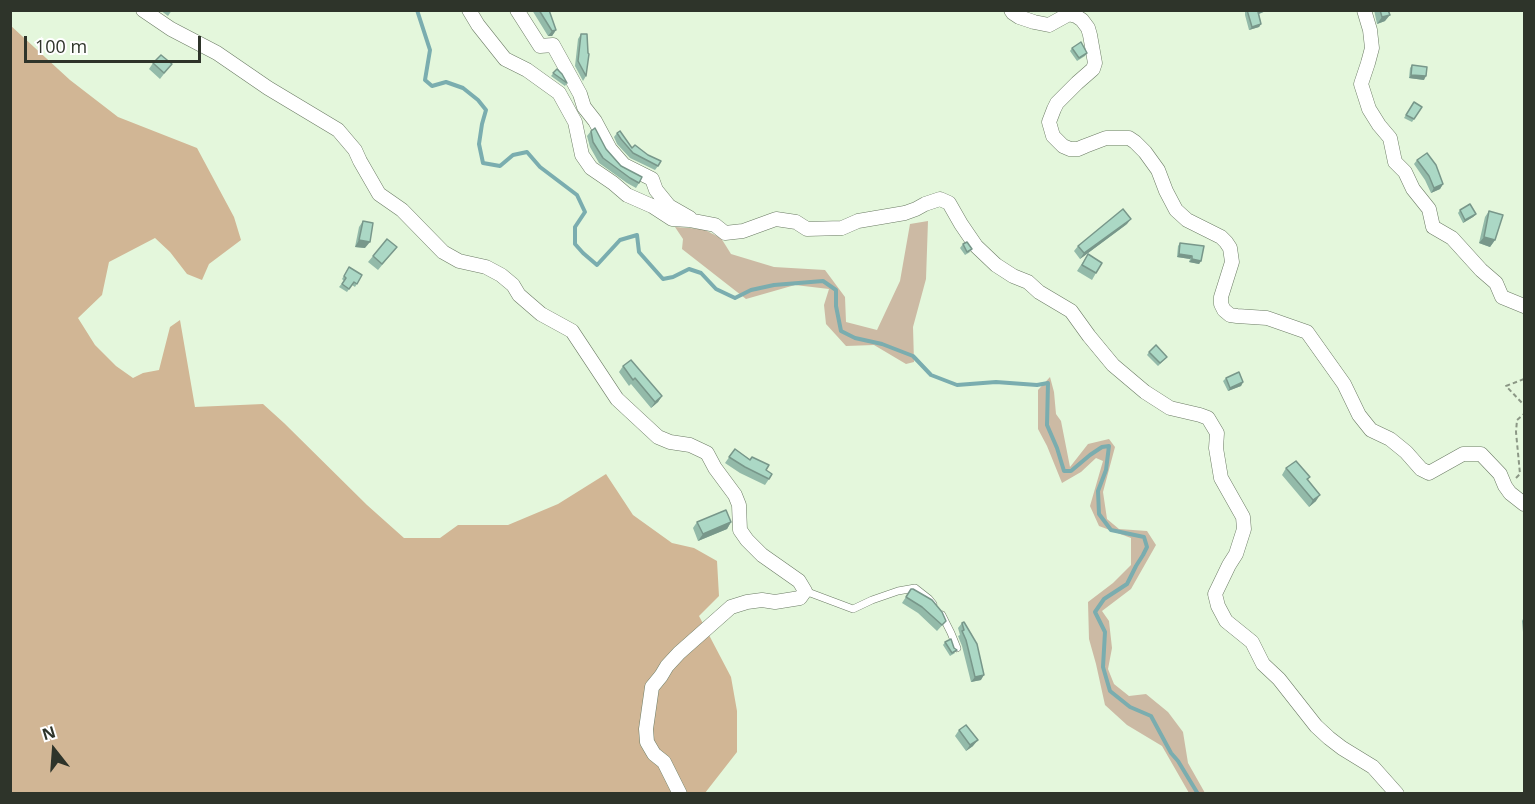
<!DOCTYPE html>
<style>
body{margin:0}
#map{position:relative;width:1535px;height:804px;overflow:hidden;background:#e4f7dc;font-family:"Open Sans",sans-serif}
canvas{display:block}
.frame{position:absolute;inset:0;border:12px solid #2e342a;pointer-events:none}
.north{position:absolute;left:24px;top:720px;width:60px;height:60px;-webkit-text-stroke:4px #fff;paint-order:stroke;rotate:343deg;font-size:16px;font-weight:700;line-height:24px;text-align:center;color:#2e342a}
.north::after{content:'';display:block;margin:auto;width:21px;height:27px;background:#2e342a;clip-path:polygon(50% 0,100% 100%,50% 72%,0 100%)}
.scale{position:absolute;left:24px;top:36px;width:177px;height:27px;box-sizing:border-box;border:3px solid #2e342a;border-top:0;padding-left:8px;font-size:18px;line-height:21px;white-space:nowrap;color:#2e342a;-webkit-text-stroke:4px #fff;paint-order:stroke}
</style>
<div id="map">
<canvas width="1535" height="804"></canvas>
<div class="frame"></div>
<div class="north">N</div>
<div class="scale">100 m</div>
</div>
<script>
const g = document.querySelector('canvas').getContext('2d');
g.lineJoin = 'round';
function fill(path, color) { g.fillStyle = color; g.fill(path, 'evenodd'); }
const shape = rows => new Path2D(rows.map(r => 'M' + r).join(''));
function trace(path, color, width, dash) { g.strokeStyle = color; g.lineWidth = width; g.lineCap = dash ? 'butt' : 'round'; g.setLineDash(dash || []); g.stroke(path); }
fill(shape([
 [928,221,926,279,913,327,914,362,906,364,874,345,846,346,826,324,824,305,829,289,795,285,746,299,682,249,683,239,675,227,703,229,721,238,731,254,774,267,825,270,845,297,846,322,877,330,900,281,910,224],
 [1050,377,1054,392,1056,414,1061,421,1070,467,1088,444,1109,439,1115,447,1103,492,1107,519,1119,529,1147,531,1156,545,1131,589,1102,611,1109,621,1112,648,1108,669,1114,684,1129,696,1146,694,1168,712,1183,732,1188,763,1205,793,1189,793,1162,746,1127,725,1105,705,1096,664,1089,639,1088,602,1113,583,1131,565,1131,538,1099,526,1090,506,1103,461,1096,458,1081,472,1062,483,1047,446,1038,429,1038,390]
]), '#ccbaa4');
fill(shape([
 [10,25,70,80,118,117,197,148,234,217,241,240,209,264,202,280,187,274,170,252,155,238,109,262,102,295,78,318,95,345,116,366,133,378,143,373,159,370,170,327,180,320,195,407,263,404,284,423,367,505,404,538,440,538,458,525,508,525,558,504,606,474,633,515,672,543,694,548,717,561,719,596,699,616,731,677,737,711,737,752,705,793,11,793]
]), '#d1b695');
trace(shape([
 [417,10,430,50,425,80,432,86,446,82,463,88,478,100,486,110,482,124,479,144,483,163,500,166,513,155,527,152,540,167,577,195,585,212,575,227,575,244,583,253,597,265,620,240,637,235,639,252,663,279,673,277,689,269,701,273,716,289,735,298,751,290,774,285,823,281,836,290,836,306,841,331,855,338,882,344,913,356,931,375,957,385,996,382,1037,385,1048,383,1047,425,1057,448,1064,471,1071,471,1090,455,1102,447,1109,446,1106,470,1098,491,1099,514,1111,530,1144,537,1147,547,1143,555,1136,566,1127,584,1104,599,1095,612,1105,632,1103,667,1110,691,1130,707,1151,716,1171,753,1178,761,1198,794]
]), '#7aadaf', 4);
const service = shape([
 [805,591,853,609,872,600,898,591,915,588,929,599,933,604],
 [942,615,951,633,957,648]
]);
const minor = shape([
 [143,10,171,29,217,53,268,88,338,130,355,150,360,161,379,194,402,210,443,252,459,261,486,267,501,275,513,285,519,295,541,314,572,331,617,399,658,437,670,442,690,445,707,453,715,468,735,495,739,505,740,530,747,540,762,555,799,581,805,591,800,598,775,602,762,600,747,602,731,607,679,653,667,666,661,676,652,687,646,729,647,742,654,754,664,762,680,794],
 [469,10,478,25,505,59,527,70,559,93,575,122,582,155,591,168,613,183,627,195,652,206,672,219,689,220,715,225,725,233,743,231,776,219,796,222,807,229,842,228,858,221,905,213,916,209,925,204,940,199,949,203,961,224,976,246,996,265,1013,276,1028,282,1039,292,1071,311,1089,336,1113,365,1145,392,1170,408,1200,415,1208,418,1217,433,1216,448,1221,478,1243,517,1244,529,1236,554,1229,565,1215,594,1218,606,1226,621,1252,642,1263,664,1279,679,1316,726,1329,738,1342,748,1373,767,1397,794],
 [517,10,540,46,553,45,580,94,584,107,595,121,610,149,624,165,652,179,656,190,669,206,690,218],
 [1011,10,1013,13,1019,17,1034,22,1049,25,1069,14,1076,16,1082,20,1088,28,1090,35,1095,63,1093,69,1077,83,1057,103,1054,109,1049,122,1053,136,1063,146,1070,149,1078,149,1085,146,1106,138,1129,138,1135,142,1145,152,1158,170,1166,191,1176,210,1187,220,1221,237,1226,242,1230,248,1232,262,1221,297,1221,304,1224,310,1230,315,1237,316,1267,318,1307,332,1344,384,1359,415,1371,430,1390,439,1406,452,1421,469,1429,473,1463,454,1481,454,1500,474,1505,486,1510,493,1524,504],
 [1364,10,1370,30,1372,48,1368,63,1361,84,1369,109,1379,125,1390,138,1395,162,1405,172,1413,189,1429,209,1433,227,1452,238,1481,270,1496,283,1502,297,1524,306]
]);
trace(service, '#6b7b64', 8);
trace(minor, '#6b7b64', 15);
trace(shape([
 [1524,379,1506,386,1524,405],
 [1516,478,1520,474,1516,432,1517,420,1524,414]
]), '#8b9785', 2, [4.5, 3]);
trace(service, '#fff', 7);
trace(minor, '#fff', 14);
fill(shape([
 [160,10,172,10,168,16],
 [532,10,549,10,556,30,552,36,548,36],
 [1245,10,1268,10,1259,14,1261,24,1259,27,1249,30,1245,15],
 [1374,10,1388,10,1385,21,1377,24],
 [581,34,586,76,583,81,575,66,578,39],
 [1072,48,1087,53,1085,56,1077,61,1070,51],
 [153,63,167,70,160,79,149,69],
 [1412,65,1424,80,1409,78,1410,68],
 [557,69,567,83,565,86,551,76],
 [1414,102,1422,107,1412,122,1404,118],
 [591,131,621,166,639,183,636,188,627,183,599,163,590,147,587,136],
 [617,133,632,148,658,166,655,170,630,158,617,144,614,137],
 [1417,160,1443,184,1440,189,1431,193,1425,180,1414,164],
 [1460,210,1476,214,1473,217,1463,223,1458,213],
 [1489,211,1495,240,1490,247,1479,243,1485,217],
 [363,221,365,248,355,247,359,227],
 [1127,224,1080,259,1074,251,1078,246],
 [1180,243,1201,261,1199,264,1189,262,1190,259,1177,257,1178,246],
 [963,244,970,252,965,255,960,248],
 [397,247,378,270,368,262,373,256],
 [1088,254,1096,273,1092,280,1077,271],
 [349,267,362,275,355,287,352,285,347,292,339,287,344,281,342,279],
 [1149,352,1167,357,1158,366,1147,355],
 [623,366,662,396,658,402,651,408,631,384,629,386,619,372],
 [1226,378,1243,382,1241,386,1228,391,1223,381],
 [735,449,766,470,769,479,765,485,740,473,725,463],
 [1286,468,1310,477,1308,480,1316,501,1309,507,1282,475],
 [697,522,731,522,727,529,698,541,693,528],
 [911,589,946,621,937,631,918,613,902,603],
 [1524,617,1524,631,1523,632,1522,621],
 [962,623,981,680,971,682,962,646,958,636,960,635,958,628],
 [945,642,955,653,950,656,943,645],
 [959,730,973,746,966,751,955,736]
]), '#93baa9');
fill(shape([
 [1262,10,1268,10,1256,15,1258,12],
 [1390,15,1385,21,1377,24,1382,17],
 [1261,24,1259,27,1249,30,1252,27],
 [556,30,552,36,548,36,552,31],
 [1411,75,1426,76,1424,80,1409,78],
 [1443,184,1440,189,1431,193,1434,188],
 [1476,214,1473,217,1463,223,1465,220],
 [1131,219,1127,224,1080,259,1084,253],
 [1484,237,1495,240,1490,247,1479,243],
 [359,240,370,242,365,248,355,247],
 [1179,254,1192,256,1190,259,1177,257],
 [1192,259,1201,261,1199,264,1189,262],
 [1243,382,1241,386,1228,391,1230,388],
 [662,396,658,402,651,408,655,402],
 [1320,495,1316,501,1309,507,1313,500],
 [731,522,727,529,698,541,703,534],
 [984,675,981,680,971,682,975,677],
 [978,740,973,746,966,751,970,745]
]), '#78978a');
const building = shape([
 [539,10,549,10,556,30,552,31,539,10],
 [1247,10,1262,10,1258,12,1261,24,1252,27,1247,10],
 [1380,10,1388,10,1390,15,1382,17,1380,10],
 [581,34,587,34,588,53,589,54,586,76,578,61,581,34],
 [1081,42,1087,53,1079,58,1072,48,1081,42],
 [161,55,172,64,164,73,153,63,161,55],
 [1412,65,1427,67,1426,76,1411,75,1412,65],
 [557,69,562,74,567,83,553,73,557,69],
 [1414,102,1422,107,1414,119,1406,115,1414,102],
 [595,128,606,149,621,166,642,177,639,183,630,178,603,158,593,142,591,131,595,128],
 [620,131,632,148,635,145,648,155,661,161,658,166,633,153,621,139,617,133,620,131],
 [1427,153,1436,165,1443,184,1434,188,1429,176,1417,160,1427,153],
 [1470,204,1476,214,1465,220,1460,210,1470,204],
 [1123,209,1131,219,1084,253,1078,246,1123,209],
 [1489,211,1503,215,1495,240,1484,237,1489,211],
 [363,221,373,223,370,242,359,240,363,221],
 [387,239,397,247,382,264,373,256,387,239],
 [967,242,972,249,967,252,963,244,967,242],
 [1180,243,1204,246,1201,261,1192,259,1192,256,1179,254,1180,243],
 [1088,254,1102,263,1096,273,1082,265,1088,254],
 [349,267,362,275,357,284,354,282,349,289,342,284,346,278,344,276,349,267],
 [1156,345,1167,357,1160,363,1149,352,1156,345],
 [631,360,662,396,655,402,635,378,633,380,623,366,631,360],
 [1239,372,1243,382,1230,388,1226,378,1239,372],
 [735,449,750,460,752,457,769,465,766,470,772,474,769,479,745,467,729,457,735,449],
 [1296,461,1310,477,1307,479,1320,495,1313,500,1286,468,1296,461],
 [726,510,731,522,703,534,697,522,726,510],
 [911,589,913,589,932,600,942,612,946,621,942,625,922,607,906,597,911,589],
 [964,622,977,644,984,675,975,677,966,640,962,631,964,630,962,623,964,622],
 [951,639,954,648,957,650,952,653,945,642,951,639],
 [966,725,978,740,970,745,959,730,966,725]
]);
fill(building, '#abd8c5');
trace(building, '#78978a', 1.5);
</script>
